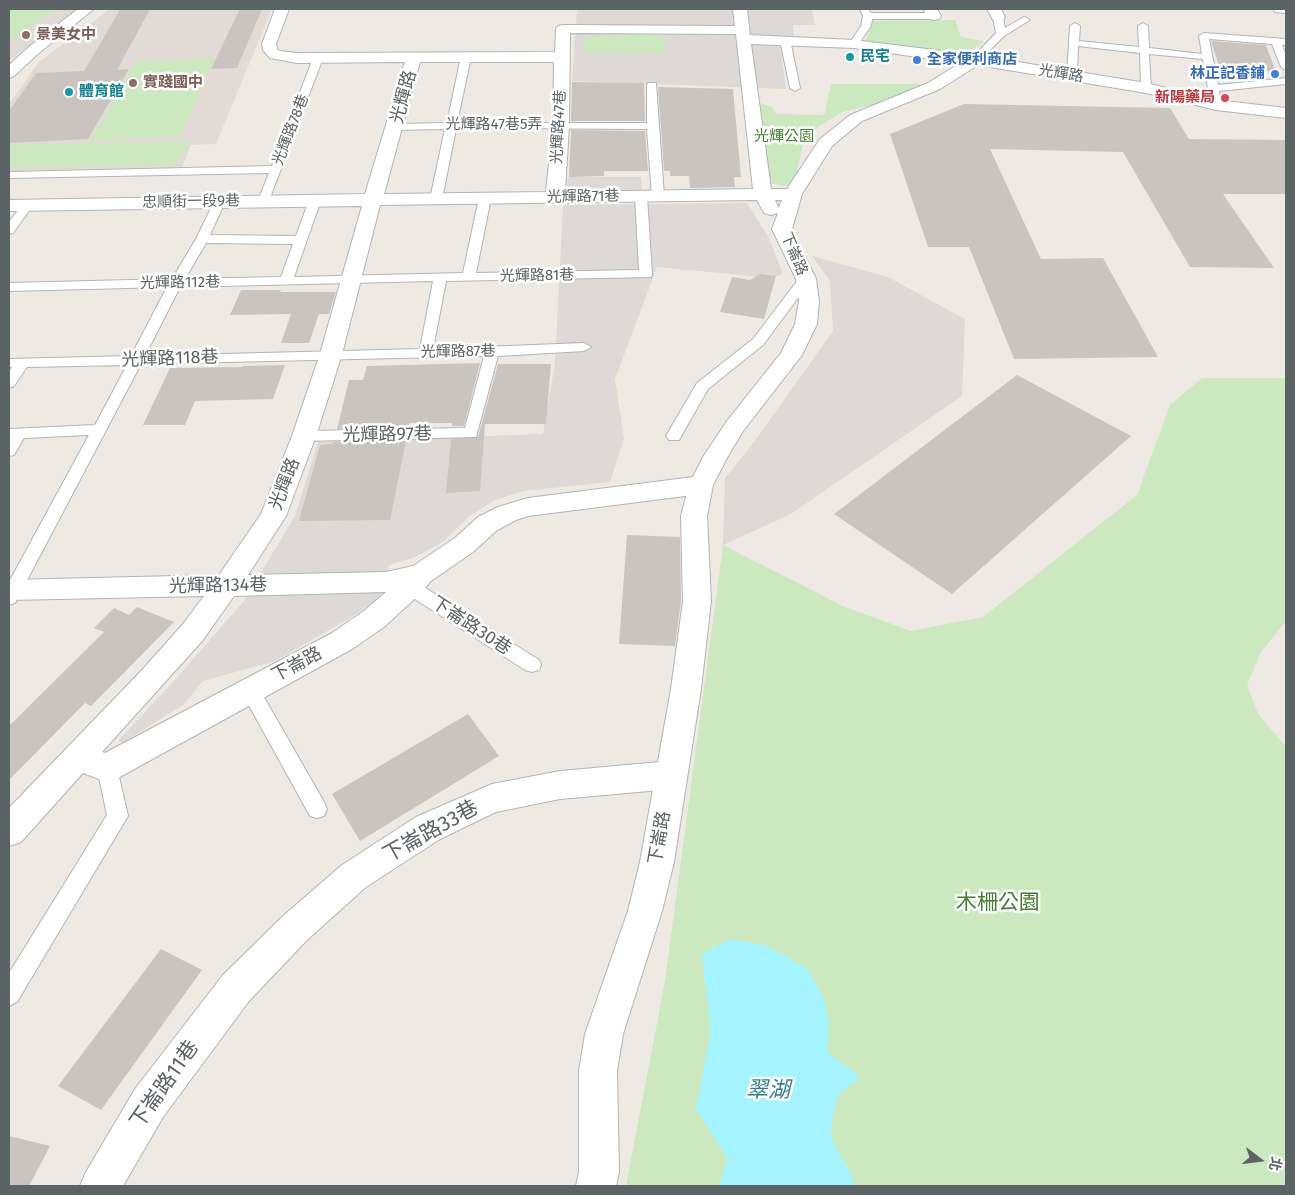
<!DOCTYPE html>
<meta charset="utf-8">
<style>
body{margin:0}
#map{position:relative;width:1295px;height:1195px;overflow:hidden;background:#efe9e4;font-family:"Fira Sans","Noto Sans TC",sans-serif}
canvas{display:block}
.frame{position:absolute;inset:0;border:10px solid #5c6365;pointer-events:none}
.north{position:absolute;left:1235px;top:1135px;width:50px;height:50px;-webkit-text-stroke:4px #fff;paint-order:stroke;rotate:105deg;font-size:14px;font-weight:700;line-height:20px;text-align:center;color:#5c6365}
.north::after{content:'';display:block;margin:auto;width:18px;height:22px;background:#5c6365;clip-path:polygon(50% 0,100% 100%,50% 72%,0 100%)}
</style>
<div id="map">
<canvas width="1295" height="1195"></canvas>
<div class="frame"></div>
<div class="north">北</div>
</div>
<script>
const g = document.querySelector('canvas').getContext('2d');
g.lineJoin = 'round';
function fill(path, color) { g.fillStyle = color; g.fill(path, 'evenodd'); }
const shape = rows => new Path2D(rows.map(r => 'M' + r).join(''));
function trace(path, color, width, dash) { g.strokeStyle = color; g.lineWidth = width; g.lineCap = dash ? 'butt' : 'round'; g.setLineDash(dash || []); g.stroke(path); }
function label(font, color, halo, rows, align = 'center') {
  g.font = font + ' "Fira Sans","Noto Sans TC",sans-serif'; g.lineWidth = 5; g.setLineDash([]); g.textBaseline = 'middle'; g.strokeStyle = halo; g.fillStyle = color; for (const [text, x, y, turn = 0] of rows) {
    g.save(); g.translate(x, y); g.rotate((+turn || 0) * Math.PI / 180); g.textAlign = isNaN(turn) ? turn : align; if (halo) g.strokeText(text, 0, 0); g.fillText(text, 0, 0); g.restore();
  }
}
fill(shape([
 [577,9,812,9,815,25,793,25,794,38,780,45,786,89,572,81],
 [568,177,641,177,642,191,567,192],
 [747,203,769,238,783,274,771,278,657,267,615,379,624,439,610,482,524,491,495,500,468,517,443,542,413,558,389,565,379,598,350,618,275,661,203,681,183,705,122,743,119,740,174,681,243,602,295,516,318,442,543,434,555,363,563,205],
 [812,256,888,277,965,319,962,396,791,514,723,545,725,478,754,442,833,331,830,281]
]), '#ded9d6');
fill(shape([
 [9,9,77,9,9,61],
 [110,9,272,9,216,144,191,145,182,167,9,171,9,104,39,62]
]), '#e1dad5');
fill(shape([
 [9,9,57,9,9,41],
 [955,20,961,37,984,41,964,55,865,41,873,21],
 [664,34,666,52,584,53,584,36],
 [214,58,181,136,92,140,135,61],
 [831,84,928,84,878,104,842,112,818,127,807,137,802,147,795,183,786,186,770,183,759,103,772,107,776,114,824,115],
 [189,141,176,165,9,168,9,145],
 [1202,378,1286,378,1286,621,1261,652,1247,685,1258,714,1286,747,1286,1186,626,1186,665,981,723,545,845,607,911,631,983,617,1137,495,1170,405]
]), '#cce8bf');
fill(shape([
 [730,939,764,945,807,968,824,999,829,1026,827,1052,860,1077,837,1096,830,1135,854,1180,853,1186,719,1186,728,1159,696,1109,711,1032,702,954]
]), '#a4f4ff');
fill(shape([
 [150,9,117,70,129,69,88,139,9,143,9,111,36,73,84,71,120,10],
 [240,9,262,9,237,68,211,69],
 [1211,41,1266,45,1276,72,1219,66],
 [572,82,644,83,645,121,571,121],
 [658,87,733,89,741,177,734,177,735,187,690,188,689,176,670,176,670,171,664,171],
 [964,104,1170,108,1189,139,1286,140,1286,194,1223,194,1274,268,1190,267,1123,152,990,149,1041,259,1103,258,1158,357,1014,359,969,247,928,247,890,134],
 [571,130,645,131,648,171,604,171,604,176,569,177],
 [760,274,776,276,764,319,720,312,732,277,750,280],
 [241,290,281,290,280,292,336,292,329,314,319,314,309,343,281,343,291,314,230,315],
 [480,363,464,426,452,426,452,423,409,423,408,427,337,429,349,380,363,380,367,366],
 [498,364,551,364,546,424,485,424,480,491,446,493,451,439,478,437],
 [285,365,273,399,195,401,185,425,143,425,170,368,242,367,243,366],
 [1017,375,1131,436,952,594,834,514],
 [406,441,390,520,299,521,320,445,333,444,333,442],
 [627,535,680,537,681,601,675,646,619,644],
 [137,607,174,622,91,706,85,703,9,780,9,726,104,632,94,628,114,608,129,615],
 [468,714,499,756,360,841,332,794],
 [161,949,202,970,101,1110,58,1086],
 [9,1136,50,1146,29,1186,9,1186]
]), '#cac4c1');
const service = shape([
 [860,9,868,9,871,13,934,13,939,16,934,19,872,19,871,26,857,46,854,47,849,44,861,26,863,16,860,9],
 [998,14,1003,17,1005,28,1022,18,1025,17,1030,20,1004,36,978,62,972,62,972,58,996,33,993,17,998,14],
 [1075,23,1080,26,1079,41,1139,47,1138,26,1143,23,1148,26,1149,48,1202,54,1199,36,1204,33,1286,39,1286,45,1282,45,1286,56,1286,70,1281,67,1272,44,1209,39,1218,85,1286,78,1286,84,1219,91,1221,105,1216,108,1211,105,1203,59,1149,54,1151,88,1146,91,1141,88,1140,53,1078,46,1077,75,1072,78,1069,77,1067,75,1070,26,1075,23],
 [785,37,790,40,800,88,795,91,790,88,780,40,785,37],
 [466,54,471,57,457,123,647,123,647,85,648,83,656,83,664,196,662,198,658,199,652,196,647,129,496,128,456,129,442,199,436,203,432,201,430,199,445,129,395,130,390,127,395,124,447,123,461,57,466,54],
 [318,55,323,58,268,203,260,203,258,201,269,173,9,178,9,172,272,166,313,58,318,55],
 [641,193,647,196,652,274,651,277,446,281,433,349,584,343,591,347,584,351,498,356,476,437,304,441,299,440,296,436,299,432,304,431,465,428,484,356,141,364,15,603,9,605,9,582,89,435,24,438,14,455,9,456,9,429,95,425,127,365,27,367,14,386,9,388,9,372,12,367,9,367,9,359,131,356,167,287,9,291,9,283,172,279,196,239,215,200,223,200,225,202,210,235,296,236,309,200,315,196,321,200,294,277,463,273,479,198,485,194,491,198,476,273,639,270,635,196,641,193],
 [206,243,293,244,281,277,185,279,206,243],
 [433,281,420,349,145,356,180,287,433,281],
 [28,200,34,204,13,233,9,234,9,222,24,202,28,200],
 [806,275,812,279,763,345,708,389,679,440,669,440,666,436,697,383,753,339,801,276,806,275],
 [410,580,416,582,539,660,541,665,539,670,532,672,525,670,404,592,401,587,404,582,410,580],
 [250,683,257,685,324,802,327,809,324,816,317,818,310,816,241,691,243,685,250,683],
 [107,759,114,762,117,768,128,816,17,1002,9,1006,9,973,107,815,97,768,100,762,107,759]
]);
const minor = shape([
 [275,9,289,9,276,44,277,49,280,51,297,53,555,52,556,29,558,26,563,25,735,26,733,9,747,9,750,35,854,40,975,55,1146,83,1216,100,1286,108,1286,118,1216,110,1146,93,978,65,940,89,862,121,832,146,802,194,792,229,789,233,782,235,775,233,772,229,778,213,771,215,764,213,757,200,380,205,342,354,316,436,286,516,248,575,386,572,413,566,455,538,478,517,498,507,528,498,701,476,710,479,713,485,710,491,701,494,528,516,516,520,496,531,473,552,431,581,420,594,384,627,352,649,118,778,107,782,83,773,21,842,9,846,9,808,143,669,183,624,204,596,9,600,9,580,219,575,261,514,292,436,320,354,362,206,9,211,9,200,365,194,405,62,297,63,270,58,263,50,262,44,275,9],
 [570,33,736,34,753,189,565,192,569,125,570,33],
 [751,44,854,48,960,63,928,83,850,115,820,139,787,189,771,189,751,44],
 [420,62,554,62,553,125,546,192,384,194,420,62],
 [775,200,782,200,779,208,775,200],
 [386,592,364,611,332,633,105,753,102,752,203,640,234,596,386,592],
 [923,9,937,9,941,16,939,19,934,20,929,19,923,9],
 [987,9,1001,9,1005,17,1003,20,993,20,987,9],
 [1273,9,1286,9,1286,13,1275,12,1273,9],
 [671,761,682,765,687,775,682,785,671,789,560,799,496,812,440,839,366,887,307,940,249,1001,163,1117,123,1186,80,1186,86,1172,135,1089,223,975,283,916,342,865,416,817,492,784,560,771,671,761]
]);
const tertiary = shape([
 [78,9,94,9,40,52,14,76,9,78,9,65,30,46,78,9],
 [782,223,789,225,792,229,816,279,819,301,817,324,802,355,743,431,727,458,713,485,707,516,711,601,701,689,674,862,662,911,623,1034,617,1071,619,1172,616,1186,576,1186,579,1172,579,1071,585,1034,628,911,640,862,671,689,683,601,681,516,689,485,703,457,727,421,781,353,795,324,799,301,796,279,772,229,775,225,782,223]
]);
trace(service, '#afb5b7', 2);
trace(minor, '#afb5b7', 2);
trace(tertiary, '#afb5b7', 2);
fill(service, '#fff');
fill(minor, '#fff');
fill(tertiary, '#fff');
for (const [x, y, r, color] of [
 [26,35,5,"#8d6e63"],
 [850,57,5,"#0f9aa8"],
 [917,60,5,"#3f7fe0"],
 [1275,74,5,"#3f7fe0"],
 [133,83,5,"#8d6e63"],
 [69,92,5,"#0f9aa8"],
 [1225,98,5,"#e0444e"]
]) { const dot = new Path2D(); dot.arc(x, y, r, 0, 2 * Math.PI); g.fillStyle = color; g.fill(dot); trace(dot, '#fff', 2); }
label('bold 15px', '#785e54', '#fff', [
 ["景美女中",36,35],
 ["實踐國中",143,83]
], 'left');
label('bold 15px', '#0d838f', '#fff', [
 ["民宅",860,57],
 ["體育館",79,92]
], 'left');
label('bold 15px', '#366cbe', '#fff', [
 ["全家便利商店",927,60],
 ["林正記香鋪",1265,74,"right"]
], 'left');
label('15px', '#5c6365', '#fff', [
 ["光輝路",1061,74,9],
 ["光輝路47巷5弄",494,125],
 ["光輝路47巷",559,127,-87],
 ["光輝路78巷",291,130,-69],
 ["光輝路71巷",583,197,-1],
 ["忠順街一段9巷",191,202,-1],
 ["下崙路",794,254,67],
 ["光輝路81巷",537,276,-1],
 ["光輝路112巷",180,283,-1],
 ["光輝路87巷",458,352,-1]
]);
label('bold 15px', '#be3a42', '#fff', [
 ["新陽藥局",1215,98]
], 'right');
label('15px', '#458130', '#fff', [
 ["光輝公園",784,137]
]);
label('18px', '#5c6365', '#fff', [
 ["光輝路",404,97,-75],
 ["光輝路118巷",170,359,-2],
 ["光輝路97巷",387,435,-1],
 ["光輝路",285,484,-69],
 ["光輝路134巷",218,586,-1],
 ["下崙路30巷",471,626,33],
 ["下崙路",297,665,-28],
 ["下崙路",660,838,-80]
]);
label('21px', '#5c6365', '#fff', [
 ["下崙路33巷",431,832,-29],
 ["下崙路11巷",165,1085,-55]
]);
label('21px', '#458130', '#fff', [
 ["木柵公園",998,903]
]);
label('italic 22px', '#337f91', '#fff', [
 ["翠湖",768,1091]
]);
</script>
